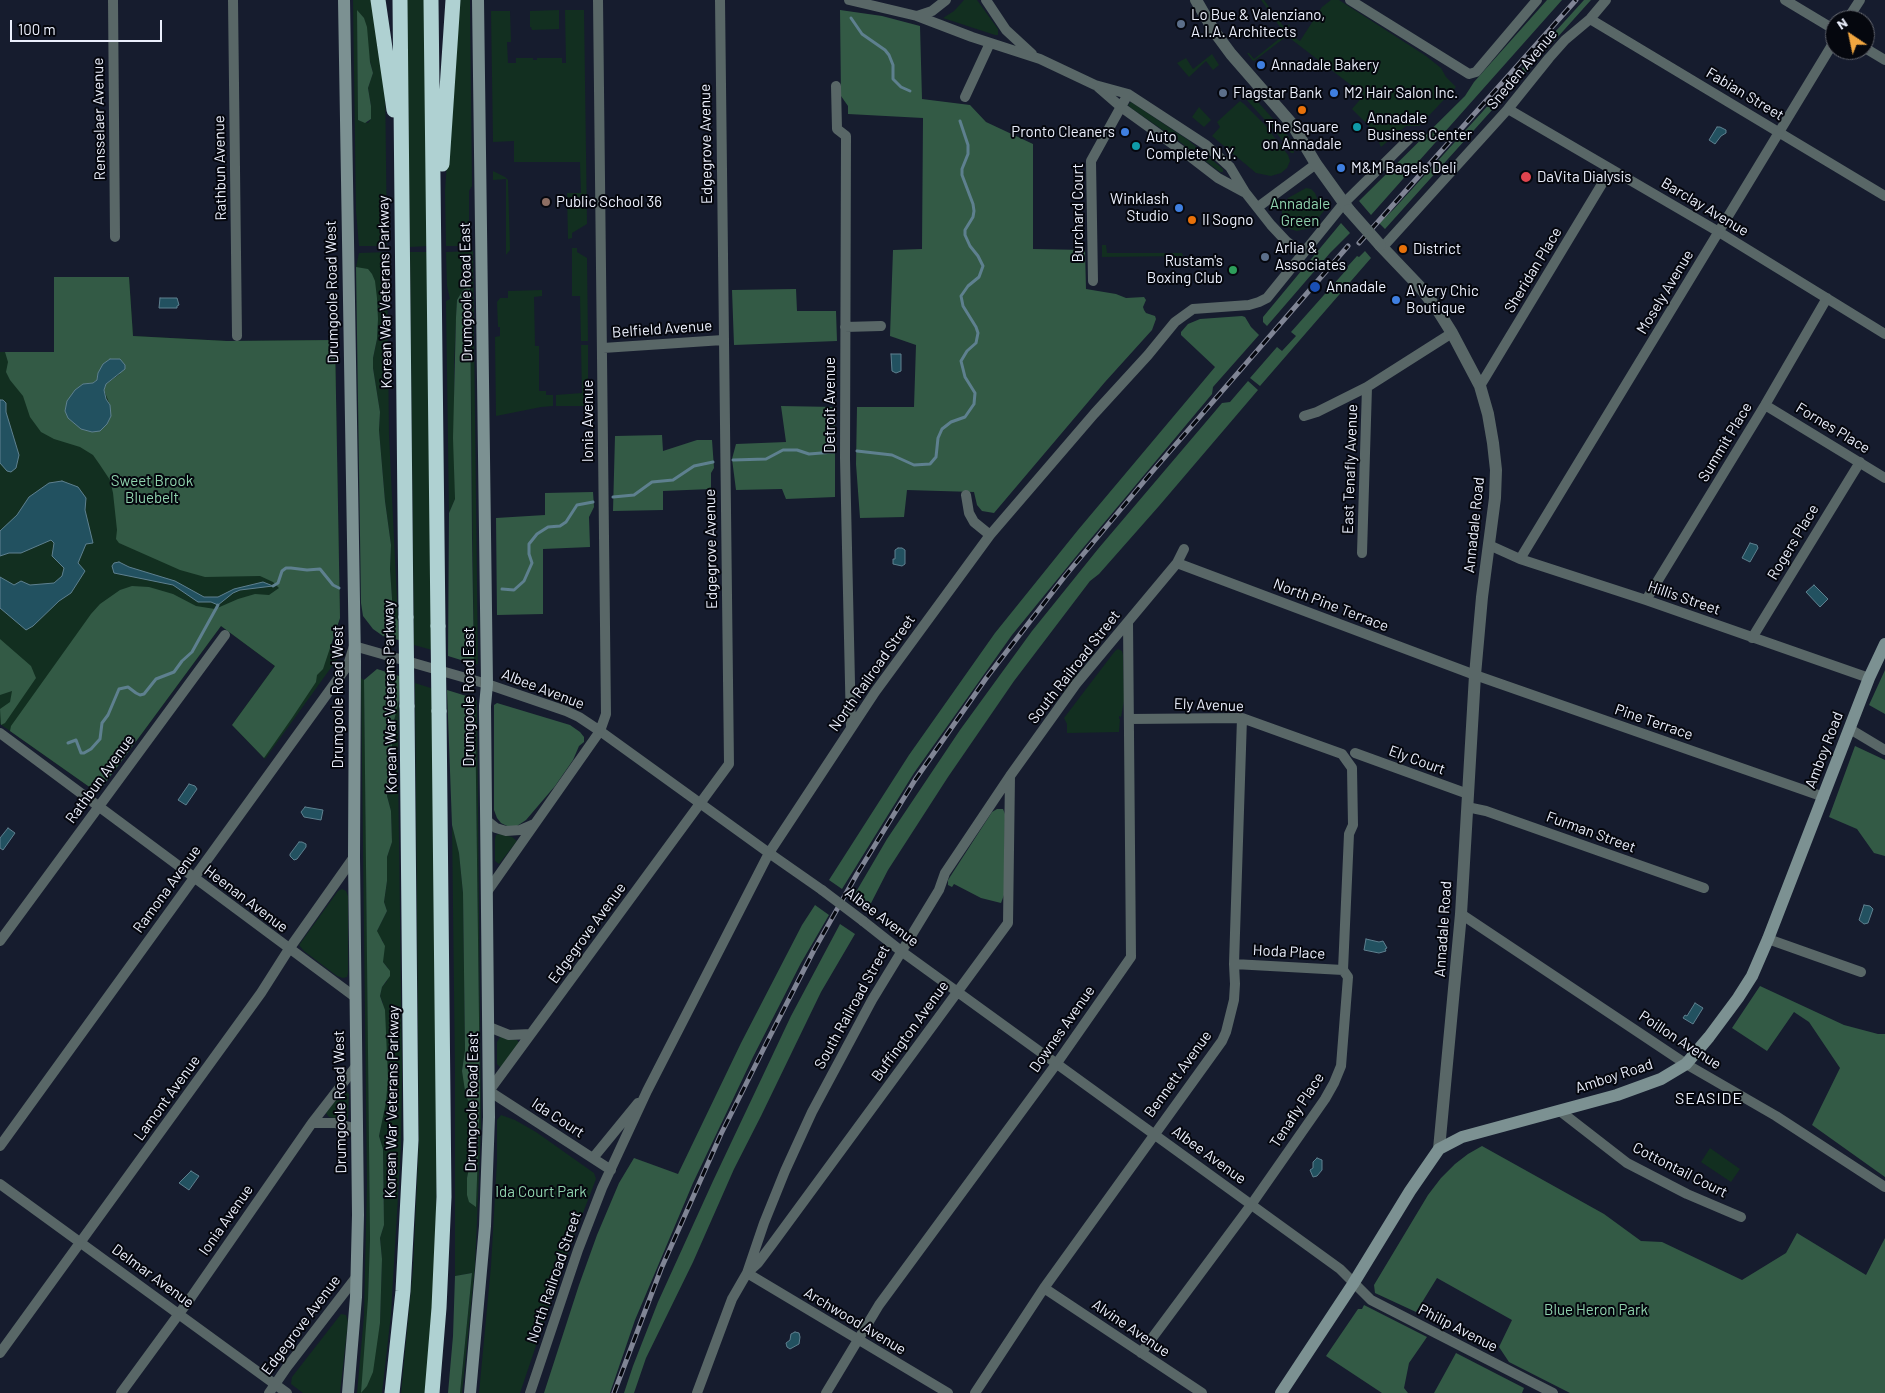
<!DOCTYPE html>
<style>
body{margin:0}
#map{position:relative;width:1885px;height:1393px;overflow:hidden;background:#161c2e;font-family:Barlow,sans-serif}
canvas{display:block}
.north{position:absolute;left:1825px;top:10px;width:50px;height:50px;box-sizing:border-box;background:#05070e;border:1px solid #61646d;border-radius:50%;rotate:326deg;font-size:14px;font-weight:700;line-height:20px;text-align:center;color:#ebeffc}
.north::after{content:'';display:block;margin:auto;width:18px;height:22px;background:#f1a640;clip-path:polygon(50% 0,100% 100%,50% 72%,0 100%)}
.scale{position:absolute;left:10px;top:20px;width:152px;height:22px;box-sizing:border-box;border:2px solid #ebeffc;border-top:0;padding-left:6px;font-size:15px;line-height:18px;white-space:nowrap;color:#ebeffc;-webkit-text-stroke:4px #05070e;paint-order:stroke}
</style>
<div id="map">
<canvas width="1885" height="1393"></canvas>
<div class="north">N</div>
<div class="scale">100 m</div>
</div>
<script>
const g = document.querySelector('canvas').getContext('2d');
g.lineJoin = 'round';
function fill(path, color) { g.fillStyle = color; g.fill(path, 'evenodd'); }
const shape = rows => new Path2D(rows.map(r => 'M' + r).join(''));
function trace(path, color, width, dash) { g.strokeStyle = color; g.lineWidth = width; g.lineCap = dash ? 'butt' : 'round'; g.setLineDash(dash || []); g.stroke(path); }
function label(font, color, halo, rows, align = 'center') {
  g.font = font + ' Barlow,sans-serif'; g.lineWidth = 4; g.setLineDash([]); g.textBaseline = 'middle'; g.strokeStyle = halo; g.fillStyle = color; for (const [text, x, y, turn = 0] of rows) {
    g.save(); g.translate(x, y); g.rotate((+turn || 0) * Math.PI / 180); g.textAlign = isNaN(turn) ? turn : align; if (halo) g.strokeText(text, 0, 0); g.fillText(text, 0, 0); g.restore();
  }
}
fill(shape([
 [353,0,375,0,385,77,387,246,359,246,356,211],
 [357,10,373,73,368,88,371,106,371,119,368,123,358,120],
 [407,0,425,0,428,246,410,247],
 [458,0,470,0,472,186,469,191,469,246,446,246,445,191],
 [964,0,977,0,998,29,998,35,995,35,943,18,954,11],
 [1261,0,1264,0,1284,27,1290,24,1287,32,1300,41,1322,7,1331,0,1339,0,1426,56,1441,68,1446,77,1456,87,1419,126,1406,126,1381,147,1379,143,1382,139,1352,109,1364,95,1287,36,1254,61,1252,60,1247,53,1249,53,1254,59,1285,34],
 [559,10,559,29,532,30,531,27,530,27,530,11],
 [565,10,584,10,587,224,572,233,572,238,568,239,567,193,581,193,580,162,514,162,514,141,493,142,491,11,510,11,511,42,507,42,508,63,516,63,516,58,533,58,533,60,537,60,537,58,562,58,562,63,566,63],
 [1212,54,1219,65,1213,70,1206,61,1189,77,1177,63,1186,58,1193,69],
 [1250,93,1289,137,1292,143,1294,153,1291,153,1276,132,1245,98],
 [1240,101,1244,104,1265,125,1288,155,1290,161,1287,168,1281,173,1271,176,1256,173,1212,136,1220,127,1217,122],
 [1131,102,1188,140,1223,169,1223,172,1220,172,1180,142,1131,108,1128,105],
 [1199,107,1211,120,1204,127,1192,117],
 [493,171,505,177,508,180,510,250,506,255,506,179,493,180],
 [1306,188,1311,189,1315,193,1319,203,1322,204,1324,211,1310,228,1297,231,1290,229,1282,220,1282,208,1288,198],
 [1102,245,1106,245,1107,253,1182,253,1183,256,1102,257],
 [572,248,577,248,577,252,587,258,588,341,581,341,580,296,572,296],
 [473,251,478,664,474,664,470,286,463,290,457,300,454,363,455,499,449,513,446,301,450,299,447,286,446,252],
 [387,252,389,435,398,621,393,613,390,569,391,545,385,501,379,430,380,412,373,368,373,358,377,339,378,319,377,298,356,267,359,253],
 [410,252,428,252,432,650,414,645],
 [54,277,129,277,133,336,227,341,335,340,340,618,329,648,339,652,338,658,265,759,232,725,275,666,221,626,98,793,0,724,0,352,54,352],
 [542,290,542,296,534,297,535,346,539,346,539,391,546,391,546,395,553,395,553,406,541,407,496,416,495,337,500,336,500,327,498,327,497,302,500,298,508,298,508,291],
 [581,345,588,345,588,406,556,406,556,395,582,393],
 [1118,649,1122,651,1123,655,1124,701,1121,717,1119,716,1119,719,1120,719,1119,732,1067,733,1067,724,1064,718,1115,651],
 [361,678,364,680,366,841,370,1239,368,1299,377,1339,380,1323,382,1259,380,1238,384,1225,383,1149,379,1136,381,1122,383,1003,380,996,382,987,387,981,388,968,383,962,383,941,377,935,377,931,387,911,384,902,387,881,387,857,392,842,391,811,387,796,391,773,393,725,399,700,398,762,402,1074,401,1146,391,1314,382,1393,357,1393,364,1316,367,1183],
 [415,683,434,689,438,1120,435,1268,426,1393,401,1393,413,1269,419,1140],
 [475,700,477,700,481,1127,475,1266,462,1393,460,1393,472,1273,455,1276,455,1073,452,825,459,853,463,893,465,1050,462,1071,470,1103,471,1122,470,1163,467,1178,476,1206,480,1097],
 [499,834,512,837,517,841,499,864,495,861,495,839,496,835],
 [342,889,346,891,348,896,348,973,347,977,343,978,337,976,304,951,299,945,338,891],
 [500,1037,517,1040,520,1044,501,1068,497,1064,497,1042],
 [345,1090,349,1094,348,1120,329,1117,326,1113,341,1092],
 [501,1115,515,1120,536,1132,594,1173,596,1179,566,1257,520,1393,479,1393,491,1266,497,1161,497,1120],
 [1710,1148,1740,1169,1731,1182,1701,1162],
 [341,1314,346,1315,348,1322,340,1393,303,1393,291,1384,292,1377]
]), '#122f20');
fill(shape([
 [1547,0,1562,0,1371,215,1359,201,1465,96,1474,82],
 [1584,0,1591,0,1385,229,1379,223,1393,210],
 [357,10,364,18,367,27,370,62,373,73,368,88,371,106,371,119,365,123,358,120],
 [840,10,882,16,920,26,922,99,970,105,986,122,1033,144,1033,249,1085,250,1086,289,1116,294,1126,298,1144,297,1146,300,1143,307,1144,310,1146,313,1155,316,1156,319,1152,330,1105,382,994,513,982,511,977,505,974,492,907,490,904,517,860,518,856,464,857,407,914,407,916,345,890,336,893,250,922,249,923,118,848,114,848,106,841,96],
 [1341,223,1350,233,1330,253,1267,326,1263,322,1263,317],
 [1365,251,1371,258,1260,386,1250,378,1277,347,1282,351,1296,336,1291,332,1348,268,1348,266,1357,256,1359,257],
 [356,267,368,269,372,274,375,281,377,298,378,319,377,339,373,358,373,368,380,412,379,430,385,501,391,545,390,569,393,613,398,621,399,640,383,636,373,629,363,616,361,603],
 [54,277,129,277,133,336,227,341,335,340,340,618,323,669,317,675,316,682,292,718,264,758,232,725,275,666,221,626,98,793,10,731,11,726,91,614,100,604,120,590,132,586,149,587,173,594,196,606,215,609,238,599,255,594,269,595,279,588,273,582,260,576,205,577,180,570,119,543,116,539,117,530,113,493,110,480,100,465,93,455,80,447,54,439,41,432,30,417,23,396,10,380,6,372,8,362,5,352,54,352],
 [98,373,120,374,106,384,104,390,110,405,83,384,93,383,97,380],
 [470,286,472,537,474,664,448,656,449,513,455,499,453,438,456,317,457,300,463,290],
 [796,289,797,311,836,311,837,341,734,345,732,290],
 [1242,316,1245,317,1251,327,1259,335,1213,387,1212,394,1078,554,1012,635,914,773,842,889,829,880,909,755,995,633,1078,530,1215,367,1181,335,1181,332,1188,324,1200,319],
 [1248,381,1258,390,1159,506,1099,574,1090,581,1014,681,948,777,888,870,868,909,853,897,887,839,960,730,1032,631,1098,549,1211,416,1222,403,1230,402],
 [781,406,835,407,835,497,786,499,782,489,736,490,732,459,736,444,786,442],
 [662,435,663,451,697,440,712,440,714,468,711,473,711,489,663,491,663,510,613,511,615,436],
 [593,492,594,507,589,517,590,547,543,549,543,614,497,615,496,518,545,515,545,493],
 [0,639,31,666,36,678,5,723,1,725,0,709,10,702,12,691,0,695],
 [377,669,399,676,399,700,393,725,391,773,387,796,391,811,392,842,387,857,387,881,384,902,387,911,377,931,385,946,383,962,390,971,390,976,382,987,380,996,385,1010,388,1078,386,1102,379,1136,383,1149,384,1225,380,1238,382,1259,380,1323,373,1372,367,1386,361,1393,368,1299,370,1239,364,680],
 [1885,670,1885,714,1869,705],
 [447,690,473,698,475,700,480,1097,476,1207,469,1202,467,1195,467,1178,470,1163,471,1122,470,1103,466,1097,462,1071,465,1050,463,893,459,853,452,825],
 [497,703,570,725,580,732,584,737,584,742,579,746,573,760,555,786,526,820,517,826,507,826,501,823,497,818,494,810,494,705],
 [1855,746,1885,760,1885,856,1874,853,1857,829,1829,817],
 [997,809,1003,809,1005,814,1004,895,1001,903,981,898,954,884,952,887,948,885,948,880,992,812],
 [815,905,829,915,801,963,753,1057,693,1183,635,1320,610,1393,544,1393,579,1285,597,1235,619,1183,634,1158,678,1174,741,1043,802,925],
 [840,924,855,934,821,992,761,1116,734,1169,693,1262,646,1358,634,1393,624,1393,633,1366,658,1302,713,1181,791,1016],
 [1760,986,1844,1025,1878,1034,1885,1034,1885,1177,1812,1125,1840,1068,1809,1022,1794,1012,1767,1051,1732,1028],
 [1482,1146,1604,1214,1641,1241,1662,1242,1742,1280,1786,1253,1797,1233,1866,1275,1885,1238,1885,1393,1570,1393,1509,1362,1499,1347,1512,1320,1437,1278,1416,1312,1375,1293,1374,1285,1428,1195,1441,1178,1455,1164,1468,1154],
 [472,1273,460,1393,448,1393,453,1336,455,1276],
 [1364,1305,1427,1337,1409,1363,1404,1388,1408,1393,1382,1393,1326,1356,1358,1309,1362,1309],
 [1456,1353,1524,1388,1522,1393,1434,1393]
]), '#335a45');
const water = shape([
 [1717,127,1720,127,1726,130,1726,133,1721,136,1715,144,1709,140,1717,127],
 [160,298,177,298,179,305,177,306,177,308,159,308,160,298],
 [891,354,901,354,901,371,896,373,892,371,891,354],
 [110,359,120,359,125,365,125,369,106,384,104,390,106,399,110,405,111,416,107,424,100,431,92,432,81,429,68,418,65,411,67,401,75,390,83,384,93,383,97,380,98,373,103,364,110,359],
 [0,400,3,400,6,403,6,412,19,455,16,468,11,472,7,471,0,463,0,400],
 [62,481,78,487,86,498,85,510,93,543,86,544,78,563,85,571,71,593,59,601,33,626,26,630,0,608,0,577,14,585,21,581,30,585,54,583,62,576,64,568,52,556,54,543,51,540,21,553,9,553,0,556,0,531,17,515,29,497,49,483,62,481],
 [1750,543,1757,545,1758,548,1750,562,1742,558,1750,543],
 [898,548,902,548,905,550,905,564,902,566,893,564,893,559,895,559,895,550,898,548],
 [119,562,129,567,175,581,204,597,218,597,234,589,263,582,273,586,240,590,233,593,218,605,211,602,198,602,173,585,114,573,112,566,114,563,119,562],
 [1814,585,1828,599,1820,607,1806,592,1814,585],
 [189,784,195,786,197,789,186,805,178,800,189,784],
 [305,807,323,810,321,820,304,817,301,812,305,807],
 [8,828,15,833,3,850,0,848,0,838,8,828],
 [299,842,302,842,306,844,306,847,297,859,294,860,290,856,290,854,299,842],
 [1864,905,1870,906,1873,909,1868,923,1864,924,1859,920,1864,905],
 [1366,939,1379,942,1383,941,1387,948,1385,949,1386,951,1379,953,1364,950,1366,939],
 [1695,1003,1703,1008,1693,1024,1683,1018,1685,1015,1687,1016,1695,1003],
 [1317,1158,1322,1160,1322,1170,1317,1176,1313,1177,1310,1170,1313,1168,1313,1162,1317,1158],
 [191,1171,199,1176,189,1190,179,1183,191,1171],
 [795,1332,799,1333,800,1337,799,1344,790,1349,787,1347,786,1343,790,1340,791,1334,795,1332]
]);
fill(water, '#225160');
trace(water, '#5e808f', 1);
trace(shape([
 [851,18,862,34,885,50,889,55,893,65,893,79,901,87,910,91],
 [857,451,892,455,914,465,930,464,936,457,938,438,942,429,951,422,965,417,974,404,975,393,965,377,961,361,967,351,976,343,978,333,976,327,963,306,961,296,968,286,979,277,983,266,978,256,970,246,965,235,965,230,973,217,974,211,973,204,962,175,962,169,968,154,968,145,960,121],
 [733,460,766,459,783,450,797,450,809,454,834,452],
 [613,497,634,495,652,482,673,480,694,466,713,462],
 [273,586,278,583,282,571,286,568,291,568,307,570,320,569,333,585,339,588],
 [502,589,514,590,524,581,532,563,529,554,529,544,537,534,548,527,560,526,566,522,577,505,593,502],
 [68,743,76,740,81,753,84,753,91,749,100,739,102,723,108,715,119,689,128,687,136,693,140,695,144,694,156,679,174,672,182,661,192,652,218,605]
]), '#5e808f', 3);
trace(shape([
 [113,0,115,237],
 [233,0,237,336],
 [849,0,917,16,972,37,1040,59,1095,85,1128,94,1206,145,1230,167,1245,192,1271,225,1286,241,1303,254],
 [986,0,1006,30,1032,54],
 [1350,0,1469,74,1476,72,1537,0],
 [1785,0,1835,30],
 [917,16,932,11,946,0],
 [1590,19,1885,196],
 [1847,20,1860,0],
 [1865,48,1885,60],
 [836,86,837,129,846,136,845,458,851,728],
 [1098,87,1121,107,1192,158,1218,178,1244,192],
 [965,97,990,43],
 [1508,109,1719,232,1885,334],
 [1258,207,1316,164],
 [1382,248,1508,109,1549,58,1565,40,1590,19,1606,0],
 [1093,281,1091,161,1128,94],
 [845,327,881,326],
 [603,348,723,340],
 [1480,386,1611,169],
 [1765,405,1885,478],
 [1304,416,1317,412,1367,387,1452,333],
 [966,495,969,513,974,522,990,535],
 [1489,545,1520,559,1646,600,1869,678],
 [1362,553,1367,387],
 [1520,559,1835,40],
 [1177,563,1475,675,1824,797],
 [1646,600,1765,405,1827,298],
 [1752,638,1860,462],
 [1129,719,1242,718,1342,754,1352,768,1353,825,1349,834,1343,970,1348,977,1341,1066,1334,1083,1325,1099,1251,1205,1141,1353],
 [1850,729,1885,750],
 [0,733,355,997],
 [1355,753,1468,794],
 [1467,807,1486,811,1704,888],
 [486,820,496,828,506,831,520,830,534,824],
 [487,892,600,731,606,714,598,0],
 [1461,914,1686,1064,1776,1116,1885,1187],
 [863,921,901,951,1340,1269,1371,1300,1553,1393],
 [1768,939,1861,972],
 [0,941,225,635],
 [1234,964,1343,970],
 [489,1027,509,1035,531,1034],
 [1560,1111,1627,1163,1687,1194,1741,1217],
 [312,1123,335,1123,357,1129],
 [0,1146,348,665,354,646,487,684,566,711,579,717,600,731,769,853,822,890],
 [593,1158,638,1103],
 [611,1170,489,1091,729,764,720,0],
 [0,1184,287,1393],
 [747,1273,758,1263,773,1243,1008,923,1010,776],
 [747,1273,948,1393],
 [1044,1288,1202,1393],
 [0,1353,261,993,289,949,354,857],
 [121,1393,192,1296,312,1123,357,1065],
 [269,1393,287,1367,357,1276],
 [530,1393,578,1250,602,1188,647,1091,769,853,875,692,990,535,1094,414,1148,355,1175,322,1193,309,1249,305,1259,302,1267,298,1344,203,1409,139],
 [697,1393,732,1299,747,1273,764,1223,785,1171,812,1112,872,1000,939,890,945,873,1010,776,1076,684,1177,563,1184,549],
 [826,1393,879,1305,1057,1063,1131,957,1128,622],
 [975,1393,1044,1288,1222,1041,1226,1032,1234,1000,1235,984,1234,964,1242,718]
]), '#596767', 10);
trace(shape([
 [1196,0,1214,31,1231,54,1292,124,1316,164,1349,210],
 [1380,245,1420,287,1437,309,1452,333,1480,386,1488,414,1493,443,1496,470,1495,498,1482,597,1475,675,1461,914,1439,1149]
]), '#596767', 12);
trace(shape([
 [344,0,355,661,354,857,358,1215,356,1297,348,1393],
 [470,1393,485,1226,489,1117,485,706,487,684,478,0],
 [1281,1393,1353,1284,1410,1191,1439,1149,1462,1137,1617,1095,1661,1079,1686,1064,1709,1037,1738,998,1752,976,1768,939,1869,678,1885,644]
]), '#7c9192', 12);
trace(shape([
 [378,0,394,110],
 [400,0,406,617],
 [431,0,438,626],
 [442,164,453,0],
 [392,1393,403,1291,411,1140,407,706],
 [432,1393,439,1308,444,1197,439,711]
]), '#afd1d2', 15);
const rail = shape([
 [1359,243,1576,0],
 [614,1393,661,1269,721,1134,767,1042,814,950,857,874,915,780,987,677,1065,576,1151,473,1348,246]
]);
trace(rail, '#808595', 5);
trace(rail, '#05070e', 3, [9]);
trace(shape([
 [822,890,863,921]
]), '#596767', 10);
trace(shape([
 [1349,210,1380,245]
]), '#596767', 12);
trace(shape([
 [406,617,407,706],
 [438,626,439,711]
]), '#afd1d2', 15);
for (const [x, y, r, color] of [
 [1181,24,5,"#5c6f8a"],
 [1261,65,5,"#3f7fe0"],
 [1223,93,5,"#5c6f8a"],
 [1334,93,5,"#3f7fe0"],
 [1302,110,5,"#e8710a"],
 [1357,127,5,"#0f9aa8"],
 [1125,132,5,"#3f7fe0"],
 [1136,146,5,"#0f9aa8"],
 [1341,168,5,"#3f7fe0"],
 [1526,177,6,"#e0444e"],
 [546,202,5,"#8d6e63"],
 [1179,208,5,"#3f7fe0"],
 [1192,220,5,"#e8710a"],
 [1403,249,5,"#e8710a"],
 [1265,257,5,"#5c6f8a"],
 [1233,270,5,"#2e9e5b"],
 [1315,287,6,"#1a4fb4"],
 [1396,300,5,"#3f7fe0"]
]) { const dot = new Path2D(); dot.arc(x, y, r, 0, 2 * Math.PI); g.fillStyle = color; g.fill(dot); trace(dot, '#05070e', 2); }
label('15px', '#ebeffc', '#05070e', [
 ["Lo Bue & Valenziano,",1191,15],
 ["A.I.A. Architects",1191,32],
 ["Annadale Bakery",1271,65],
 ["Flagstar Bank",1233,93],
 ["M2 Hair Salon Inc.",1344,93],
 ["Annadale",1367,118],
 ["Business Center",1367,135],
 ["The Square",1302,127,"center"],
 ["on Annadale",1302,144,"center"],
 ["Pronto Cleaners",1115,132,"right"],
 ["Auto",1146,137],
 ["Complete N.Y.",1146,154],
 ["M&M Bagels Deli",1351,168],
 ["DaVita Dialysis",1537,177],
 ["Winklash",1169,199,"right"],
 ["Studio",1169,216,"right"],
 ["Public School 36",556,202],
 ["Il Sogno",1202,220],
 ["Arlia &",1275,248],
 ["Associates",1275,265],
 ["District",1413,249],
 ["Rustam's",1223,261,"right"],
 ["Boxing Club",1223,278,"right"],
 ["Annadale",1326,287],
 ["A Very Chic",1406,291],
 ["Boutique",1406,308]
], 'left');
label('15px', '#ebeffc', '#05070e', [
 ["Sneden Avenue",1522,69,-50],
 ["Fabian Street",1745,94,31],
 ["Rensselaer Avenue",99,119,-91],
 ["Edgegrove Avenue",706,144,-91],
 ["Rathbun Avenue",220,168,-91],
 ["Barclay Avenue",1705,207,31],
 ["Burchard Court",1078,213,-90],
 ["Sheridan Place",1533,270,-59],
 ["Drumgoole Road West",332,292,-91],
 ["Korean War Veterans Parkway",385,292,-91],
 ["Drumgoole Road East",466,292,-91],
 ["Mosely Avenue",1665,292,-59],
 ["Belfield Avenue",662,329,-4],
 ["Detroit Avenue",830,405,-90],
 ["Ionia Avenue",588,421,-90],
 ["Fornes Place",1833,428,31],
 ["Summit Place",1725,442,-59],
 ["East Tenafly Avenue",1350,469,-88],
 ["Annadale Road",1474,525,-84],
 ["Rogers Place",1793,542,-59],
 ["Edgegrove Avenue",711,549,-91],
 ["Hillis Street",1684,598,19],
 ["North Pine Terrace",1331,605,21],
 ["South Railroad Street",1074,667,-52],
 ["North Railroad Street",872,673,-55],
 ["Albee Avenue",543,689,21],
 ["Drumgoole Road West",338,697,-90],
 ["Korean War Veterans Parkway",390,697,-91],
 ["Drumgoole Road East",469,697,-90],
 ["Ely Avenue",1209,705,2],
 ["Pine Terrace",1654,722,19],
 ["Amboy Road",1824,750,-69],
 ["Ely Court",1417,760,20],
 ["Rathbun Avenue",100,779,-54],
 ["Furman Street",1591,832,20],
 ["Ramona Avenue",167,889,-54],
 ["Heenan Avenue",246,899,37],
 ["Albee Avenue",882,917,37],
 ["Annadale Road",1443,929,-86],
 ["Edgegrove Avenue",587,933,-54],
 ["Hoda Place",1289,952,3],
 ["South Railroad Street",852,1007,-61],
 ["Downes Avenue",1062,1029,-55],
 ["Buffington Avenue",910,1031,-54],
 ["Poillon Avenue",1680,1040,33],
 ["Bennett Avenue",1178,1074,-54],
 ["Amboy Road",1614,1076,-18],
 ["Lamont Avenue",167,1098,-54],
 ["Drumgoole Road West",340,1102,-91],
 ["Korean War Veterans Parkway",392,1102,-89],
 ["Drumgoole Road East",472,1102,-89],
 ["Tenafly Place",1297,1110,-57],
 ["Ida Court",558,1118,33],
 ["Albee Avenue",1209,1155,36],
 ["Cottontail Court",1680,1170,27],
 ["Ionia Avenue",226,1220,-55],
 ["Delmar Avenue",153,1276,36],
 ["North Railroad Street",554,1277,-71],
 ["Archwood Avenue",855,1321,31],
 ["Edgegrove Avenue",301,1325,-53],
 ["Alvine Avenue",1131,1328,34],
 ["Philip Avenue",1458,1328,27]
]);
label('15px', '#90d3ae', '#05070e', [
 ["Annadale",1300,204],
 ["Green",1300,221],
 ["Sweet Brook",152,481],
 ["Bluebelt",152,498],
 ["Ida Court Park",541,1192],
 ["Blue Heron Park",1596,1310]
]);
g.letterSpacing = '1px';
label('16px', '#ebeffc', '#05070e', [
 ["SEASIDE",1709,1099]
]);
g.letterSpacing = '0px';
</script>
